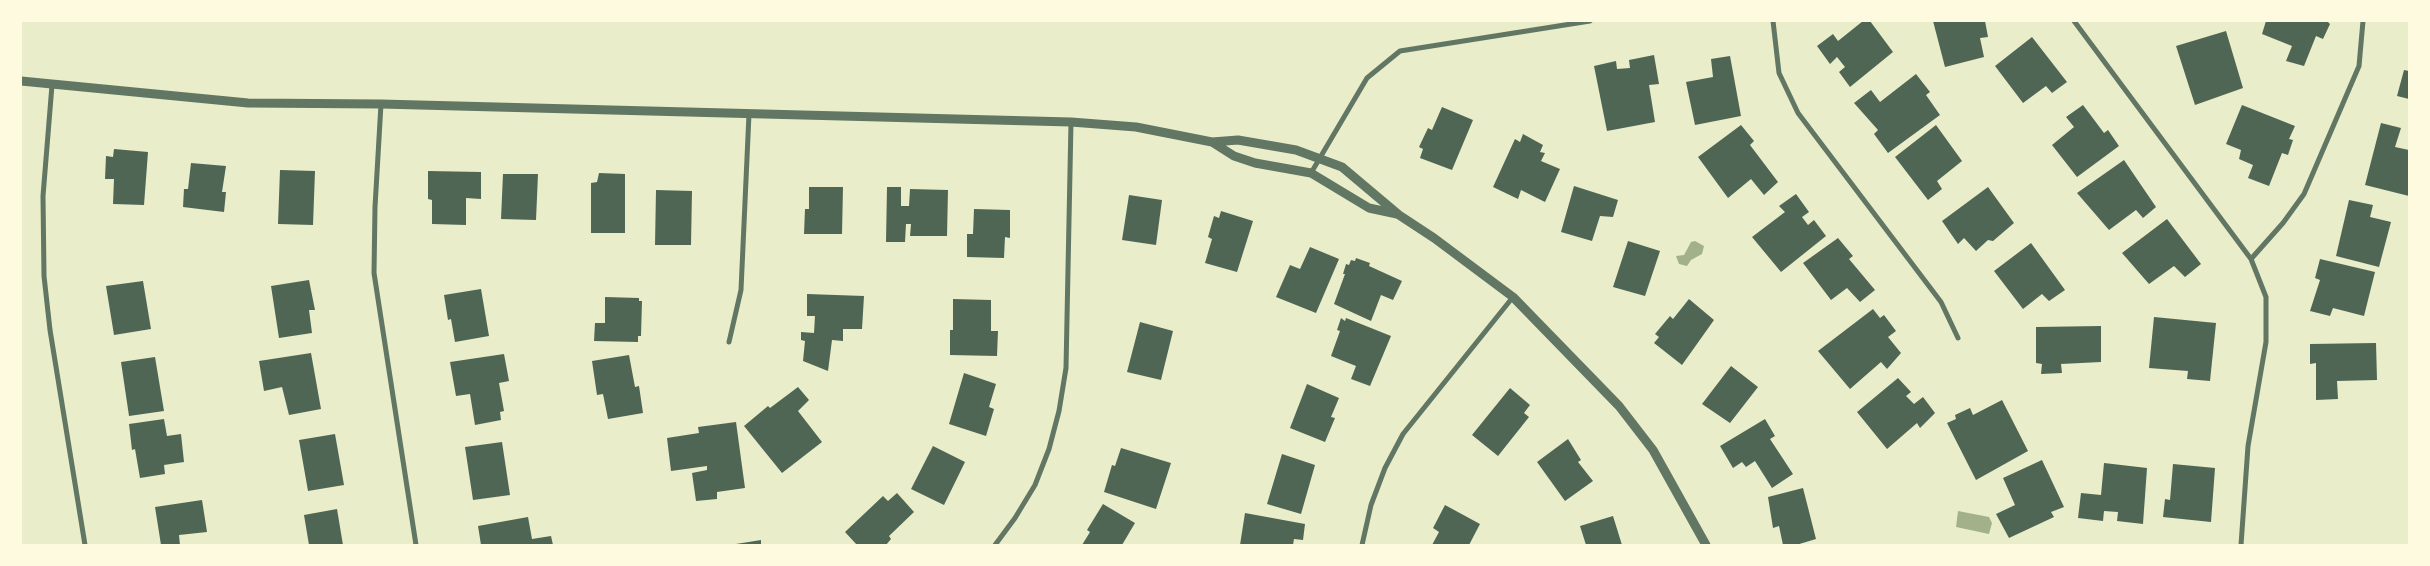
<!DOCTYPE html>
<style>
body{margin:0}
#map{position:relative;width:2430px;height:566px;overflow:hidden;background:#e9edc9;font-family:"Roboto Condensed",sans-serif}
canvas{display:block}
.frame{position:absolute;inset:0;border:22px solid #fefae0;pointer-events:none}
</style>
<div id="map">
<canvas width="2430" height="566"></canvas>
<div class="frame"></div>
</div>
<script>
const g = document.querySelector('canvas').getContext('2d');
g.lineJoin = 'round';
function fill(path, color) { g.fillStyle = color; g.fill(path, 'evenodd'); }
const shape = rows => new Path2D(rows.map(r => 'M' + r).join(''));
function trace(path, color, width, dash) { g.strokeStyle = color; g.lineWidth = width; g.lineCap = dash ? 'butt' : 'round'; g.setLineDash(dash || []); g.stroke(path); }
fill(shape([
 [1695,241,1704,246,1702,254,1691,260,1687,266,1679,264,1676,256,1684,255,1691,242],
 [1958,511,1989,517,1992,523,1989,534,1956,527]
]), '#a3b18a');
fill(shape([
 [1863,21,1870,21,1893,52,1850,87,1839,72,1845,67,1837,57,1830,64,1817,46,1833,34,1838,41],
 [1933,21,1985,21,1988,37,1980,38,1984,57,1945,67],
 [2266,21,2327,21,2330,24,2323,39,2316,36,2304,66,2286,61,2292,46,2262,34],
 [2226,31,2243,88,2195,105,2176,46],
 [2032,37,2067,82,2052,93,2046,86,2023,103,1995,66],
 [1654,55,1659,84,1649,85,1655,122,1607,131,1594,66,1616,61,1617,69,1630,68,1629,60],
 [1730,56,1741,116,1695,125,1686,82,1713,77,1711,59],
 [2404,70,2409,71,2409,99,2397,96],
 [1916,74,1930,92,1926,95,1940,115,1888,153,1874,134,1878,130,1854,103,1871,90,1880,102],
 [2083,105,2104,133,2108,130,2119,146,2077,177,2052,145,2074,127,2066,117],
 [2242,105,2295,126,2289,139,2293,140,2288,155,2282,153,2269,186,2248,178,2253,165,2239,159,2241,150,2226,144],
 [1442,107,1473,120,1452,170,1420,158,1423,149,1419,147,1428,128,1432,130],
 [2381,123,2401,128,2395,147,2409,150,2409,196,2365,185],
 [1741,125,1754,141,1750,145,1778,182,1764,195,1751,179,1728,198,1698,157],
 [1936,125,1962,161,1937,181,1942,189,1928,200,1895,157],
 [1523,134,1543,145,1540,152,1545,153,1541,161,1560,169,1545,202,1521,190,1518,199,1493,187,1515,139,1520,142],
 [114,149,148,152,144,205,113,204,114,179,105,179,106,156,113,157],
 [2124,160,2156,207,2143,218,2136,210,2109,230,2077,193],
 [191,163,226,166,222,192,226,192,224,212,183,207,184,189,188,189],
 [280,170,315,171,313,225,278,224],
 [428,171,481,172,481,199,466,198,466,225,432,224,432,200,428,199],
 [599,173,625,174,625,233,591,233,591,183,597,182],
 [503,174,538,174,536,220,501,219],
 [1574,186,1618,200,1613,217,1600,216,1592,241,1561,232],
 [809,187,843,187,842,234,804,234,805,209,809,209],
 [887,187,901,187,901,206,909,206,910,189,948,190,947,236,910,236,911,224,906,224,905,242,886,242],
 [1988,187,2014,223,1993,241,1988,240,1976,251,1964,238,1958,244,1942,221],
 [656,190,692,191,691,245,655,245],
 [1796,194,1809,212,1802,217,1808,225,1814,220,1826,236,1781,272,1752,237,1785,212,1779,206],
 [1129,195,1162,200,1156,245,1122,240],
 [2349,200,2373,205,2370,217,2391,222,2379,267,2336,256],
 [974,209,1010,210,1010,238,1005,237,1004,258,967,257,967,234,973,234],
 [1221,211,1253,221,1237,272,1205,263,1212,239,1208,237,1214,216,1219,218],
 [2167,219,2201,264,2185,277,2174,266,2149,284,2122,253],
 [1838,238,1853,256,1849,259,1875,290,1860,302,1847,288,1831,300,1803,263],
 [1628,241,1660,251,1645,296,1613,287],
 [2031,243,2065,290,2049,301,2042,294,2023,309,1994,271],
 [1310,247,1339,259,1316,313,1276,297,1290,265,1300,269],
 [1356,258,1370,263,1369,266,1402,281,1393,300,1381,295,1371,321,1334,304,1345,274,1343,274,1346,264,1349,265,1351,260,1355,261],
 [2320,259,2375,272,2364,316,2333,308,2330,316,2310,311,2320,280,2315,278],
 [309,280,315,310,309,310,312,333,279,338,271,286],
 [143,281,151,329,114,335,106,286],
 [481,289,489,336,455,342,451,319,448,320,444,295],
 [807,294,864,296,862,329,843,329,843,341,832,340,828,371,803,361,805,341,801,340,801,332,814,333,815,316,807,316],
 [605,297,639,298,639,301,642,301,641,336,638,336,638,342,594,341,595,323,605,323],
 [953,299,991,300,991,331,998,331,997,356,950,355,950,330,953,330],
 [1689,299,1714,320,1682,365,1654,343,1659,337,1655,334,1670,316,1673,319],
 [1873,309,1880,318,1884,315,1896,331,1888,337,1901,353,1887,369,1881,362,1850,389,1818,351],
 [2154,317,2216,323,2210,381,2187,379,2188,371,2149,368],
 [1341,318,1345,321,1346,318,1391,336,1370,386,1351,379,1356,366,1331,356,1340,331,1337,330],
 [1140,322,1173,331,1161,380,1127,372],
 [2101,326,2101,362,2061,364,2062,373,2041,374,2042,364,2036,363,2036,327],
 [2376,343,2377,380,2337,381,2338,399,2316,400,2316,363,2310,364,2310,344],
 [311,353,321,409,289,415,282,387,264,391,259,361],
 [504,354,509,381,499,383,504,411,500,412,501,420,475,425,470,394,456,396,450,362],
 [629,355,635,387,639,386,643,413,608,419,603,394,597,395,592,361],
 [155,357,164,411,129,416,121,362],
 [1731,366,1758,387,1730,423,1702,404],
 [964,373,996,384,989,407,994,409,986,436,949,424],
 [1898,378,1911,392,1906,396,1914,404,1923,397,1935,413,1920,428,1917,423,1887,449,1857,412],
 [1307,384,1339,398,1331,417,1335,418,1325,442,1290,428],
 [798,387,809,400,798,411,822,442,782,473,744,426,768,406,770,408],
 [1510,388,1530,405,1524,413,1529,417,1498,456,1472,435],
 [2002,400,2028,451,1976,480,1947,423,1956,419,1955,415,1970,408,1973,415],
 [164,419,167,436,181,434,184,462,164,465,165,474,140,478,135,449,132,450,129,424],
 [1765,419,1775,436,1770,439,1793,474,1772,488,1755,461,1746,467,1742,462,1733,468,1720,446],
 [736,422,745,488,717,492,717,499,696,501,692,473,707,470,707,466,671,471,667,438,699,433,698,427],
 [335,434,344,485,308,491,299,440],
 [1568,439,1581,460,1578,462,1593,481,1565,501,1537,462],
 [502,442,510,495,473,500,465,447],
 [933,446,965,462,944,505,911,489],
 [1121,448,1171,463,1156,509,1104,492,1112,465,1115,466],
 [1282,454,1315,465,1301,514,1267,504],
 [2042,460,2064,507,2051,512,2054,517,2009,538,1996,514,2015,505,2003,478],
 [2104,463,2147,468,2143,524,2117,521,2118,512,2104,511,2103,521,2078,518,2081,493,2101,495],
 [2173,464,2215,468,2211,522,2163,517,2165,499,2170,500],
 [1803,488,1816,539,1796,545,1783,545,1779,526,1773,528,1768,497],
 [897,493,914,512,889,536,891,539,886,545,857,545,845,532,883,496,888,501],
 [202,500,207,532,179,535,180,545,161,545,155,507],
 [1103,504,1135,523,1122,545,1082,545,1090,532,1087,530],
 [1445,505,1480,524,1469,545,1432,545,1439,532,1433,528],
 [337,509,343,545,309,545,304,515],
 [1245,513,1305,524,1303,540,1294,539,1293,545,1240,545],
 [1613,516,1622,545,1586,545,1580,526],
 [528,517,532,539,551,536,553,545,481,545,478,526],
 [761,540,761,545,736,545,736,544]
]), '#4f6655');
trace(shape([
 [1773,21,1779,73,1798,113,1941,302,1958,338],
 [2074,21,2251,259,2266,297,2266,342,2248,446,2241,545],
 [52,85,43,196,44,276,50,330,85,545],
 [381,104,375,207,374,273,416,545],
 [1311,173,1367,78,1400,51,1590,21],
 [2251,259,2283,223,2304,194,2359,66,2363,21],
 [729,342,741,290,749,114],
 [995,545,1015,518,1035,485,1049,449,1059,411,1066,368,1071,122],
 [1362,545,1371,505,1385,468,1403,434,1513,297]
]), '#617663', 5);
trace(shape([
 [21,81,248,103,381,104,1071,122,1136,127,1212,142,1238,140,1296,150,1342,167,1399,215,1434,238,1513,297,1619,406,1653,450,1706,545],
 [1212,142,1234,156,1255,163,1311,173,1369,208,1397,214]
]), '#617663', 9);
</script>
